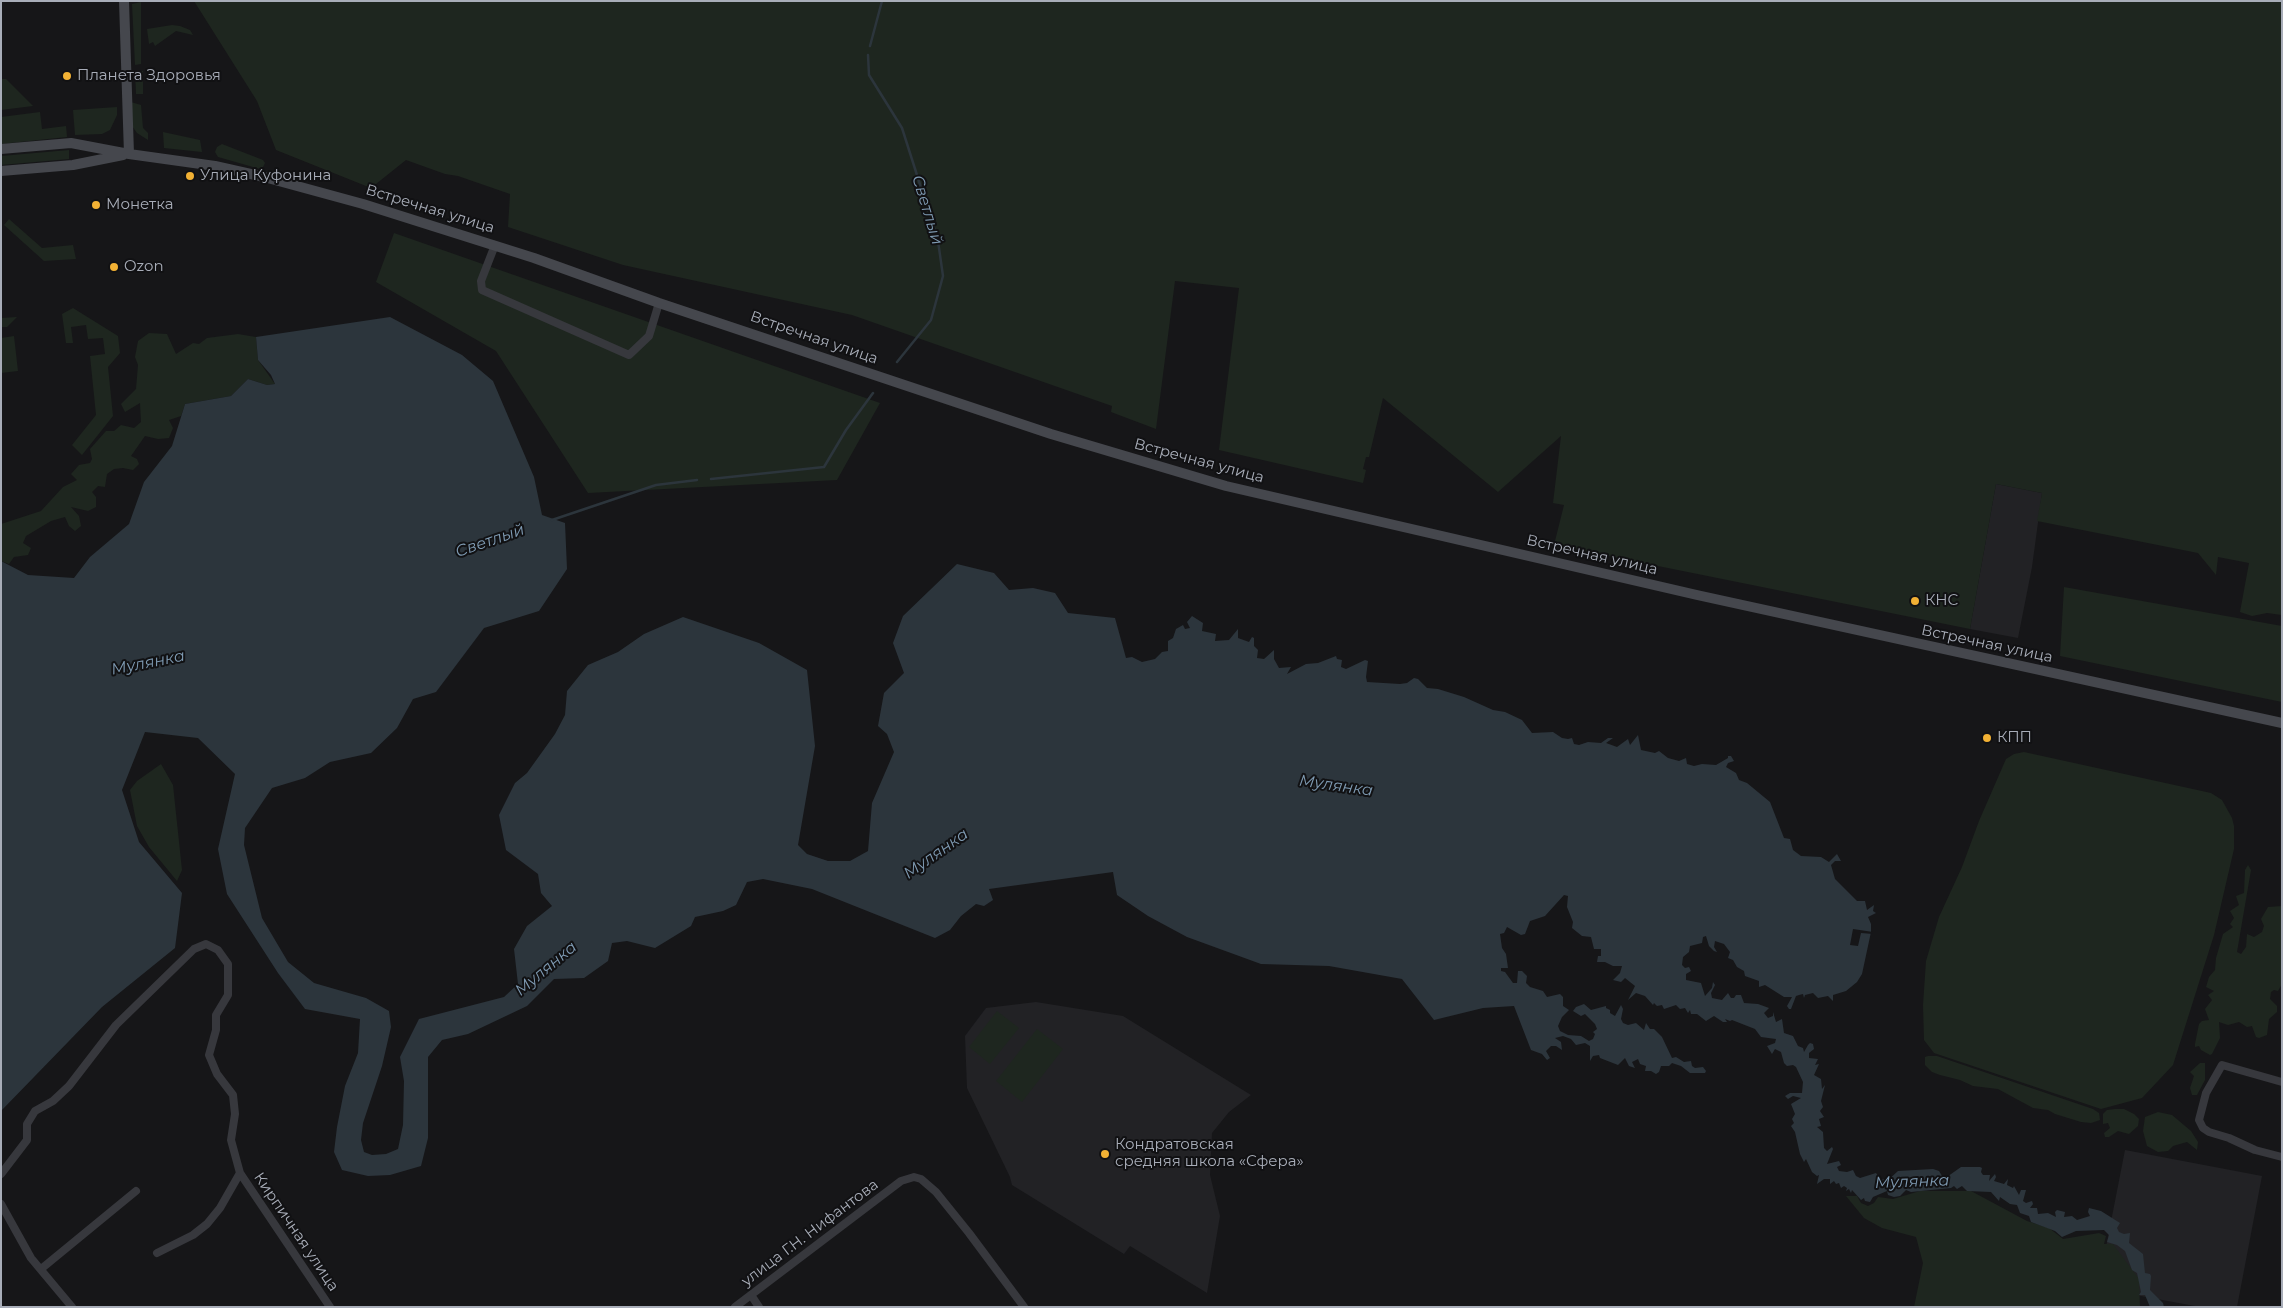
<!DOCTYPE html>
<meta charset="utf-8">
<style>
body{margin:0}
#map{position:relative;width:2283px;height:1308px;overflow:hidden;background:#161618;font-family:Montserrat,sans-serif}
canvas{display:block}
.frame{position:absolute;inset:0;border:2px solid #a8adb8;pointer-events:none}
</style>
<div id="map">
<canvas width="2283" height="1308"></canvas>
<div class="frame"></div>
</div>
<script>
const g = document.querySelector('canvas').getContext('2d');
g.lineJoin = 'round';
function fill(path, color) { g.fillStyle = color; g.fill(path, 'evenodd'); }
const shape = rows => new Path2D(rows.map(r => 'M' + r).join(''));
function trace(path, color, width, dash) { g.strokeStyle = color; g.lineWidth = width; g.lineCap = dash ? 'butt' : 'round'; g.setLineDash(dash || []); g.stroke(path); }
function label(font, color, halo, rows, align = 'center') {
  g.font = font + ' Montserrat,sans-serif'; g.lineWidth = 4; g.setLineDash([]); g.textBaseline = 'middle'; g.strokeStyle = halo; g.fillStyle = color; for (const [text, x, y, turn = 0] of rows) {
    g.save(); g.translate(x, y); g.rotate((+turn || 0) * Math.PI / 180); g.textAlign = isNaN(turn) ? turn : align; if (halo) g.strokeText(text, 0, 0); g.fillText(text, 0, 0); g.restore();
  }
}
fill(shape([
 [1996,484,2042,493,2032,567,2018,638,1970,629],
 [1036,1002,1123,1016,1251,1095,1229,1112,1212,1133,1210,1175,1220,1216,1207,1293,1130,1246,1124,1254,1012,1185,1010,1177,967,1088,965,1036,986,1008],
 [2125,1150,2262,1176,2237,1307,2200,1307,2098,1288]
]), '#222225');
fill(shape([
 [194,1,2282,1,2282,615,2267,613,2252,616,2240,612,2249,563,2218,557,2216,575,2198,553,2037,521,2042,493,1996,484,1970,629,1554,545,1564,505,1553,503,1561,436,1498,492,1383,398,1369,457,1366,457,1363,469,1366,470,1363,483,1219,450,1239,288,1175,281,1156,429,1111,412,1112,406,852,315,623,265,508,227,510,194,458,176,445,174,406,160,371,188,276,150,257,101],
 [141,2,141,64,135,65,132,4],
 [172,25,180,26,190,30,193,35,176,31,155,46,153,42,149,44,147,29],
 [135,71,143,71,143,94,136,94],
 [1,79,6,79,33,106,1,110],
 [131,102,141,105,143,128,148,133,148,140,137,133,132,126],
 [117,107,117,115,110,130,102,134,75,135,73,110],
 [40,112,42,129,66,126,67,137,1,144,1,117],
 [163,132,200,140,202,152,164,148],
 [222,144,263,160,265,163,263,167,260,169,218,157,215,152,217,147],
 [69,150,69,159,1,165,1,156],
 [9,219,42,248,73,245,76,259,44,261,4,225],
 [394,233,880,403,837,480,588,493,496,351,376,282],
 [73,308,118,336,120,353,108,367,113,416,82,455,72,445,96,415,90,356,105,354,103,338,88,339,86,325,71,327,73,343,66,343,62,314],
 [17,317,7,327,1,327,1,318],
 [149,333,167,334,176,354,193,343,199,344,207,338,238,334,256,337,258,360,275,384,267,385,248,379,231,396,185,404,181,416,169,420,173,428,169,438,158,439,145,436,131,456,137,459,139,464,133,470,123,468,114,469,107,474,105,487,98,486,92,492,96,497,96,507,88,511,71,507,79,516,81,526,75,531,69,526,65,517,51,521,26,536,23,543,31,548,28,555,14,557,9,564,1,561,1,524,41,511,63,487,77,480,71,474,79,465,90,463,92,459,90,449,106,431,114,431,121,425,134,428,141,422,140,403,125,412,121,404,136,389,138,365,135,357,138,341],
 [14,336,18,371,1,373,1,338],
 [2064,587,2282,626,2282,702,2060,656],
 [2024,752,2211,793,2222,800,2232,818,2234,826,2234,849,2214,935,2173,1065,2142,1098,2101,1109,1934,1053,1924,1040,1923,1005,1926,961,1939,917,1962,867,1979,821,2006,759,2014,754],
 [161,764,173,785,182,870,177,881,149,847,137,826,130,790,137,781],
 [2248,865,2251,870,2237,952,2241,954,2246,947,2247,934,2254,937,2262,932,2264,926,2261,919,2268,907,2282,906,2282,984,2278,991,2274,990,2271,992,2270,999,2277,1006,2277,1012,2269,1019,2267,1035,2259,1038,2256,1037,2252,1026,2247,1027,2239,1022,2228,1025,2219,1022,2220,1038,2212,1054,2210,1055,2201,1050,2199,1046,2195,1047,2195,1044,2199,1024,2202,1021,2209,1020,2205,1009,2212,1000,2208,995,2214,991,2206,987,2209,977,2215,970,2216,958,2223,934,2233,927,2230,924,2234,918,2230,911,2239,905,2236,896,2244,893,2245,870],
 [997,1011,1019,1028,990,1064,969,1047],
 [1037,1029,1063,1049,1022,1102,996,1081],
 [1928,1056,1937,1056,2093,1109,2099,1113,2100,1120,2091,1123,2081,1122,2055,1114,2048,1110,2033,1108,1998,1089,1973,1086,1960,1080,1940,1075,1932,1072,1925,1065,1925,1057],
 [2200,1063,2205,1063,2205,1080,2197,1095,2192,1095,2190,1088,2194,1076,2190,1072],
 [2115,1109,2124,1109,2134,1114,2139,1119,2138,1126,2129,1134,2118,1131,2109,1137,2105,1137,2104,1133,2110,1128,2108,1123,2103,1124,2103,1114,2107,1110],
 [2158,1112,2172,1115,2191,1131,2198,1142,2197,1150,2187,1142,2173,1146,2168,1151,2158,1152,2147,1146,2143,1131,2145,1117],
 [1920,1191,1971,1191,2027,1221,2049,1228,2063,1239,2099,1233,2106,1236,2104,1244,2113,1244,2139,1279,2140,1307,1914,1307,1923,1263,1916,1237,1882,1228,1864,1218,1846,1196,1857,1196,1861,1203,1868,1206,1874,1203,1878,1197,1893,1199]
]), '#1e261f');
fill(shape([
 [390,317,462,355,493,381,534,477,542,515,565,523,567,569,539,611,484,628,436,692,413,699,397,728,371,753,330,762,305,778,272,788,245,828,244,845,262,918,288,962,314,983,366,998,389,1011,391,1027,382,1066,363,1123,361,1140,364,1152,372,1155,386,1154,398,1149,403,1125,404,1081,400,1057,419,1019,504,997,518,984,514,949,527,926,552,906,541,893,538,874,506,850,499,815,515,783,527,773,555,734,565,715,567,691,588,665,618,652,644,634,683,617,759,643,807,670,815,746,798,845,807,854,828,861,850,861,868,851,872,803,894,752,887,734,878,726,884,693,904,673,893,643,903,616,957,564,994,573,1009,590,1033,588,1055,593,1068,613,1115,618,1126,658,1132,657,1142,662,1155,659,1162,652,1168,651,1168,641,1173,638,1176,629,1183,625,1185,629,1190,628,1187,622,1192,616,1203,623,1202,631,1216,634,1215,641,1229,640,1238,629,1238,638,1249,642,1252,637,1254,638,1254,646,1258,650,1257,658,1264,659,1274,650,1274,659,1279,668,1291,667,1287,674,1306,664,1318,663,1336,656,1337,659,1342,660,1341,667,1346,669,1365,660,1368,661,1366,677,1367,682,1400,684,1407,683,1414,678,1418,679,1427,688,1438,689,1464,697,1493,710,1505,712,1522,720,1532,733,1553,732,1562,738,1568,739,1572,738,1574,744,1579,745,1588,742,1601,743,1608,738,1613,738,1606,743,1617,747,1628,739,1630,745,1638,735,1641,750,1655,753,1659,751,1668,758,1679,761,1686,758,1687,764,1694,766,1702,764,1716,765,1728,758,1728,756,1731,756,1734,761,1728,763,1726,767,1736,773,1739,780,1747,783,1770,802,1784,838,1790,839,1793,850,1801,856,1821,857,1829,862,1837,854,1841,861,1835,861,1831,865,1835,879,1857,901,1865,901,1867,910,1874,905,1873,911,1876,913,1868,917,1871,924,1871,932,1862,974,1857,982,1846,991,1833,995,1833,1001,1828,996,1818,998,1813,993,1805,995,1804,998,1803,994,1799,995,1796,996,1791,1009,1789,1009,1787,1006,1792,997,1784,997,1765,985,1759,987,1759,981,1745,976,1744,971,1737,967,1733,960,1728,958,1730,952,1724,944,1715,941,1714,947,1717,952,1714,951,1709,946,1706,936,1703,937,1702,943,1690,946,1689,952,1683,957,1682,965,1685,968,1689,967,1691,971,1686,974,1686,980,1701,983,1705,996,1712,988,1713,982,1715,985,1711,993,1712,998,1722,1000,1728,993,1731,998,1734,998,1736,995,1741,995,1744,1003,1758,1004,1769,1008,1764,1013,1768,1018,1773,1016,1773,1012,1776,1022,1782,1019,1784,1033,1793,1036,1798,1046,1803,1048,1804,1052,1808,1045,1810,1043,1813,1044,1814,1049,1809,1053,1809,1058,1818,1059,1815,1065,1819,1064,1814,1075,1821,1079,1822,1089,1825,1085,1821,1101,1823,1107,1820,1111,1824,1117,1819,1119,1821,1126,1817,1127,1823,1132,1824,1148,1827,1151,1832,1147,1833,1149,1827,1164,1839,1161,1841,1165,1837,1167,1839,1171,1847,1172,1853,1170,1856,1176,1860,1178,1876,1173,1881,1180,1884,1179,1887,1181,1898,1171,1933,1169,1939,1171,1944,1179,1961,1167,1980,1167,1982,1168,1981,1172,1983,1175,1990,1175,1989,1181,1995,1174,1996,1177,1994,1181,2004,1184,2008,1179,2007,1185,2013,1188,2014,1186,2019,1195,2021,1190,2026,1190,2023,1201,2026,1203,2032,1201,2033,1204,2030,1208,2037,1208,2038,1214,2048,1213,2056,1217,2055,1212,2057,1210,2065,1212,2064,1217,2072,1216,2077,1220,2090,1216,2088,1212,2089,1208,2101,1211,2120,1223,2117,1228,2119,1232,2124,1234,2130,1233,2129,1243,2143,1254,2145,1273,2150,1274,2151,1276,2150,1290,2163,1303,2164,1307,2150,1307,2145,1295,2139,1295,2141,1292,2137,1273,2132,1270,2125,1251,2117,1245,2107,1242,2109,1235,2104,1230,2076,1231,2062,1237,2055,1231,2031,1222,2029,1216,2020,1213,2017,1205,2010,1204,2000,1197,1999,1201,1991,1192,1967,1191,1962,1186,1957,1189,1954,1186,1951,1188,1911,1192,1906,1190,1900,1196,1894,1197,1888,1195,1887,1191,1873,1197,1870,1202,1865,1201,1864,1198,1861,1200,1852,1190,1851,1193,1849,1189,1846,1191,1847,1188,1844,1186,1841,1188,1839,1183,1836,1184,1834,1181,1830,1184,1830,1179,1824,1179,1817,1184,1819,1175,1817,1176,1812,1172,1806,1159,1804,1162,1800,1154,1795,1132,1791,1126,1794,1123,1792,1119,1795,1114,1791,1104,1801,1098,1793,1096,1788,1099,1785,1096,1790,1093,1802,1093,1803,1082,1796,1067,1793,1065,1787,1066,1784,1063,1781,1052,1775,1049,1772,1054,1767,1046,1775,1043,1776,1039,1761,1037,1755,1029,1732,1020,1730,1021,1725,1019,1727,1022,1723,1022,1714,1016,1706,1021,1697,1014,1691,1014,1690,1010,1688,1013,1685,1008,1680,1009,1676,1005,1664,1009,1662,1005,1657,1006,1654,1003,1653,1005,1645,996,1636,993,1628,1000,1635,986,1625,978,1621,982,1613,980,1620,973,1622,966,1613,966,1605,962,1597,962,1598,956,1601,956,1601,949,1594,949,1591,937,1582,936,1572,928,1573,922,1567,907,1568,896,1564,895,1545,916,1530,921,1525,934,1521,935,1507,927,1504,933,1500,934,1502,948,1506,954,1508,968,1501,968,1501,971,1505,972,1513,983,1517,983,1518,971,1522,971,1527,976,1526,983,1530,987,1543,991,1547,997,1560,994,1563,997,1563,1006,1569,1010,1562,1017,1558,1026,1560,1031,1568,1035,1581,1036,1589,1041,1593,1039,1595,1034,1593,1032,1597,1029,1595,1024,1585,1014,1581,1016,1573,1011,1576,1007,1584,1004,1591,1010,1606,1006,1606,1008,1610,1010,1610,1013,1615,1016,1621,1005,1623,1009,1621,1019,1623,1023,1628,1025,1636,1023,1644,1030,1646,1023,1650,1029,1654,1029,1662,1037,1672,1058,1676,1057,1684,1062,1691,1061,1692,1066,1695,1068,1703,1067,1706,1071,1705,1073,1690,1073,1681,1066,1672,1063,1669,1066,1661,1066,1659,1072,1656,1074,1651,1071,1645,1071,1646,1066,1640,1064,1638,1059,1632,1062,1635,1068,1629,1066,1625,1058,1618,1065,1600,1058,1599,1055,1593,1056,1590,1061,1590,1046,1585,1043,1576,1045,1571,1039,1563,1036,1555,1038,1561,1042,1562,1050,1556,1046,1551,1046,1546,1051,1550,1058,1547,1060,1542,1054,1531,1050,1514,1006,1483,1008,1434,1020,1402,979,1329,966,1261,964,1187,937,1148,916,1117,895,1113,872,989,889,993,900,984,906,976,904,961,916,950,930,935,938,812,889,763,879,747,882,736,905,723,911,695,917,691,926,655,948,627,941,612,943,608,961,584,978,554,979,527,1006,468,1034,442,1040,428,1057,428,1138,421,1166,390,1175,368,1176,342,1170,334,1152,337,1127,345,1086,358,1053,360,1019,305,1009,278,973,227,894,218,849,235,774,198,738,145,732,122,790,139,842,182,893,175,948,102,1007,1,1111,1,561,28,575,74,578,90,557,129,524,144,482,172,446,185,404,231,396,248,379,267,385,275,384,271,375,258,360,256,337]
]), '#2c353c');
fill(shape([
 [1853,929,1873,932,1873,934,1861,933,1858,946,1850,945]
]), '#161618');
trace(shape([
 [870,46,882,1],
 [868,55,869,75,902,128,938,241,943,276,931,320,897,362],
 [711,479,824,467,846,430,873,393],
 [552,520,656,485,697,480]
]), '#2c353c', 2.5);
trace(shape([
 [495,245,481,281,482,290,629,355,649,336,659,303],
 [2282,1082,2222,1065,2206,1093,2199,1120,2203,1128,2209,1132,2229,1138,2255,1150,2282,1157],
 [1,1174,27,1140,27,1124,35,1111,53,1101,69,1086,116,1025,194,949,206,944,218,950,228,964,228,995,216,1015,216,1030,209,1055,217,1074,233,1095,235,1114,231,1140,240,1173,330,1307],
 [1,1204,31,1258,72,1307],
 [157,1253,193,1235,207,1224,220,1208,240,1173],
 [41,1269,136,1191],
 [751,1295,759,1307],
 [735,1307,901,1181,914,1177,921,1179,936,1192,969,1233,1024,1307]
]), '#37383d', 8);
trace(shape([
 [124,1,129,154],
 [1,149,71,143,129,154,215,166,264,177,363,204,534,258,659,303,1051,434,1226,486,1697,595,2282,723],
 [1,171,73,165,123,155]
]), '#45474d', 10);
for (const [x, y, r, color] of [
 [67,76,5,"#f2b134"],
 [190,176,5,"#f2b134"],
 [96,205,5,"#f2b134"],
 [114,267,5,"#f2b134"],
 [1915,601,5,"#f2b134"],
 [1987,738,5,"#f2b134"],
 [1105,1154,5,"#f2b134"]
]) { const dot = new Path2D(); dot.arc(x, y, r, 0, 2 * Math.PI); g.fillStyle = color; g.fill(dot); trace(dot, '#111113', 2); }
label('15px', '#a8adb8', '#111113', [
 ["Планета Здоровья",77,76],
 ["Улица Куфонина",200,176],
 ["Монетка",106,205],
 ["Ozon",124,267],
 ["КНС",1925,601],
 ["КПП",1997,738],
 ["Кондратовская",1115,1145],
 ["средняя школа «Сфера»",1115,1162]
], 'left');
label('15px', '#a8adb8', '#111113', [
 ["Встречная улица",430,209,17],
 ["Встречная улица",814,338,19],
 ["Встречная улица",1199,461,15],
 ["Встречная улица",1592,555,13],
 ["Встречная улица",1987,644,12],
 ["Кирпичная улица",296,1232,56],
 ["улица Г.Н. Нифантова",810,1233,-37]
]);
label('italic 16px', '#7f9bb3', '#111113', [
 ["Светлый",927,210,73],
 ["Светлый",490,541,-19],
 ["Мулянка",148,663,-11],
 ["Мулянка",1336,786,8],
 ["Мулянка",936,854,-35],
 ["Мулянка",546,969,-40],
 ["Мулянка",1912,1182,-2]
]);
</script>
